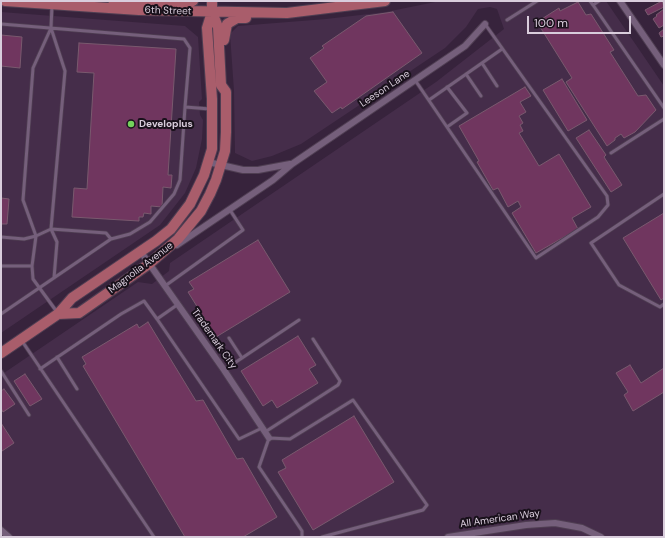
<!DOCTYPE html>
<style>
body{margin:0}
#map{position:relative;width:665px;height:538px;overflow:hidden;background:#37233c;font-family:"DM Sans",sans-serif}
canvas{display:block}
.frame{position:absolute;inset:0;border:2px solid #d9cddc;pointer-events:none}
.scale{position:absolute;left:527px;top:16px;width:104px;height:18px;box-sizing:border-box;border:2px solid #d9cddc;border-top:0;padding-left:5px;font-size:12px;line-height:14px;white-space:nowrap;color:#d9cddc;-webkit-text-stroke:3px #19111b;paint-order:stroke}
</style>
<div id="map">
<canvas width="665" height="538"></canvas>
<div class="frame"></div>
<div class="scale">100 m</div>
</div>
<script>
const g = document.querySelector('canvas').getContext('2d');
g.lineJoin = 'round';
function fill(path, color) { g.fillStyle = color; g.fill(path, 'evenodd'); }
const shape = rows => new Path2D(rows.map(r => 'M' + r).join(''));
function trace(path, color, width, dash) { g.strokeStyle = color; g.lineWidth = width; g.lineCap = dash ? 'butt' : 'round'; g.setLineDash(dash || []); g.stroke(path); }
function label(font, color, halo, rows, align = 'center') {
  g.font = font + ' "DM Sans",sans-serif'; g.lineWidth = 4; g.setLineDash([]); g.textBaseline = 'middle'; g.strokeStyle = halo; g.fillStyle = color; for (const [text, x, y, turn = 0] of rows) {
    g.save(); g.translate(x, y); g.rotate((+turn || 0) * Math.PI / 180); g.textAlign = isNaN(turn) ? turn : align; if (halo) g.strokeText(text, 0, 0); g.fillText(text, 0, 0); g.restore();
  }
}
fill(shape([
 [440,1,606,1,664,86,664,537,1,537,1,375,138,282,152,284,169,271,170,263,436,82,504,29,497,9,490,7,478,9,466,27,445,48,301,144,272,156,252,161,235,153,234,91,230,34,238,26,326,19,386,12],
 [1,12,185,26,198,37,202,99,199,102,200,115,203,120,202,139,196,168,185,193,160,225,1,333]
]), '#452d4a');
const building = shape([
 [662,1,664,7,648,15,645,10,662,1],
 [578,2,586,15,591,14,614,50,610,52,638,96,646,95,656,110,635,132,624,138,621,134,615,138,615,140,607,146,566,82,572,78,537,22,559,8,560,11,578,2],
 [664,9,664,25,659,28,653,19,657,16,656,15,664,9],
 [393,12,422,53,342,109,341,107,332,113,314,91,327,82,310,58,324,48,322,46,366,16,393,12],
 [664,29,664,36,661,37,659,33,664,29],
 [1,35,22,37,20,68,1,66,1,35],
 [79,43,176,49,168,175,172,175,171,188,163,187,162,207,151,206,151,214,144,213,143,217,139,217,139,221,72,217,74,188,87,189,94,73,77,72,79,43],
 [562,79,587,120,568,131,543,90,562,79],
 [525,87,531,96,520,102,526,112,519,116,523,123,520,125,523,131,519,133,539,166,559,154,591,207,572,218,578,229,536,253,512,213,521,207,518,201,508,207,498,188,493,190,477,162,479,161,459,126,525,87],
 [589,130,606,155,604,157,622,185,611,192,576,138,589,130],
 [1,198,9,199,7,224,1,224,1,198],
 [664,213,664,298,661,300,623,238,664,213],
 [258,240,290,292,216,337,188,292,194,289,189,282,258,240],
 [148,322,196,401,203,400,237,459,243,458,277,517,243,537,185,537,83,366,86,364,82,357,137,324,139,328,148,322],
 [298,336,316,365,309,369,318,383,277,408,272,400,263,406,241,371,298,336],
 [630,365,641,383,664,368,664,392,633,411,624,395,628,392,616,373,630,365],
 [25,374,42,399,30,406,14,381,25,374],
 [4,389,15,404,3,412,1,408,1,391,4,389],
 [354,416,394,482,313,530,278,472,286,468,282,460,354,416],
 [1,423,14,443,2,451,1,450,1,423]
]);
fill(building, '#70365f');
trace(building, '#79596e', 1);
const lane = shape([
 [590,1,593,5,599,1],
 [52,5,51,28,65,71,51,229,36,236,32,266,33,279,57,312],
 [593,5,664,108],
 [507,20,537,1],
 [1,24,184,39,190,48,185,107,210,109],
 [482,63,497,86],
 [466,74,481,96],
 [415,80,536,258,598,217,608,205,607,196,485,24],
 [447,87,467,113,447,127],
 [429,100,502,49],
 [611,153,664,119],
 [664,194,591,243,619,285,660,307,664,304],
 [1,237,24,239,36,236,23,200,33,68,51,28],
 [1,266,32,266],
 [54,278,57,242,51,229,106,233,111,239],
 [165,286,243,230,230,210],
 [1,314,111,239,130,234,150,222,174,194,180,180,185,107],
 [157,319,239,439,262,428],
 [229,338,242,358],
 [22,341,154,537],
 [57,357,77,389],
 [40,369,121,314,144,301,157,319,177,305],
 [224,370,299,320],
 [1,371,29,415],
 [265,432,338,385,340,381,313,339],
 [302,537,302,531,259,467,269,438,290,439,353,400,427,505,423,510,322,537]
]);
const street = shape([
 [620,1,664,65],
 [208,162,243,170,258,170,290,164],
 [177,245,273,180,292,164,465,46,485,24],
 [141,252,224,370,269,438],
 [1,530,9,537],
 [448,537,526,525,555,523,582,528,601,537]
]);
const primary = shape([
 [5,1,139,10,287,13,385,1],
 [113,5,126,2,176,4,193,1],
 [224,40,227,24,237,18,246,18],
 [58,314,79,313,149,264,178,239,201,211,210,194,216,180,225,151,226,132,226,92,221,85,218,27,212,12],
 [1,353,58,314,72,298,156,241,171,229,190,204,204,175,212,149,212,99,207,28,212,12,212,1]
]);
trace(lane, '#4f3e52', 4.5);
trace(street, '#4f3e52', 8);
trace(primary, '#4f3e52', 12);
trace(lane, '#755f7b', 3);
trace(street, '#755f7b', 6);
trace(primary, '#a95d6b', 10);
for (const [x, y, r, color] of [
 [131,124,4,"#74d25c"]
]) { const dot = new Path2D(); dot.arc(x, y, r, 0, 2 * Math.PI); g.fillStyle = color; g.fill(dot); trace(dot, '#19111b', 1.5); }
label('10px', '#d9cddc', '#19111b', [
 ["6th Street",168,11,2],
 ["Leeson Lane",385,89,-34],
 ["Magnolia Avenue",141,268,-37],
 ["Trademark City",214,339,55],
 ["All American Way",500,519,-8]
]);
label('bold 10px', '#d9cddc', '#19111b', [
 ["Developlus",139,124]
], 'left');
</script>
